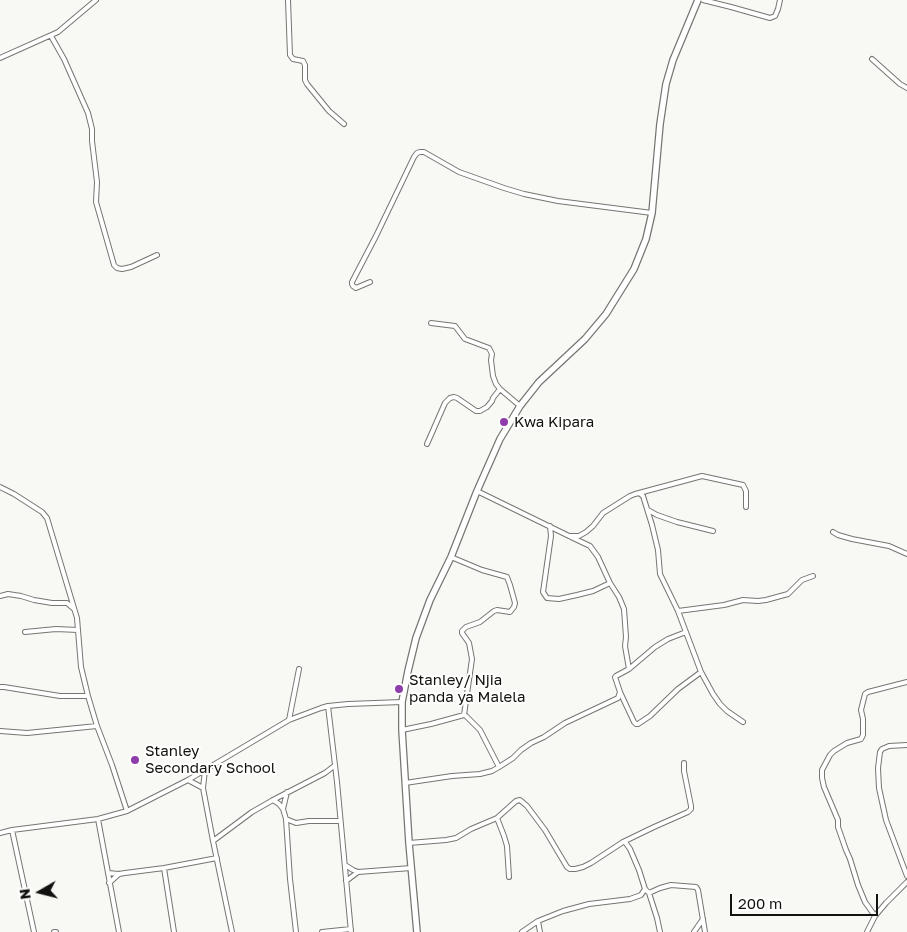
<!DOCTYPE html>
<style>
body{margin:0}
#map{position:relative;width:907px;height:932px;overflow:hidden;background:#f8f8f5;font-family:"Golos Text",sans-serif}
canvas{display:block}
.north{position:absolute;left:15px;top:867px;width:50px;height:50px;-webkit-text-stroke:4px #fffffe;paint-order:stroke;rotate:262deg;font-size:14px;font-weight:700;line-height:20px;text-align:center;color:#121211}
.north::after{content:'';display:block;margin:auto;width:18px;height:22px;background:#121211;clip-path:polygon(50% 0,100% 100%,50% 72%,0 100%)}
.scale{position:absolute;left:730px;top:894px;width:148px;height:22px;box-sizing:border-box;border:2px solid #121211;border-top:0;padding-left:6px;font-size:15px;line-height:18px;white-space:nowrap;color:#121211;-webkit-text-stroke:4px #fffffe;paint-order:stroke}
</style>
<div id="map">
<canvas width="907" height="932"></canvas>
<div class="north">N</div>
<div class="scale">200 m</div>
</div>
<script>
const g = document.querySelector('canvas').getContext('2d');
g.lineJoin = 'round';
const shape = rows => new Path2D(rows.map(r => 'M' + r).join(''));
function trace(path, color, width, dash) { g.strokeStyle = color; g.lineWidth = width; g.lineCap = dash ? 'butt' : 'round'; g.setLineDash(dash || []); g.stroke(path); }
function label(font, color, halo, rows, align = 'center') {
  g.font = font + ' "Golos Text",sans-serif'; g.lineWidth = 4; g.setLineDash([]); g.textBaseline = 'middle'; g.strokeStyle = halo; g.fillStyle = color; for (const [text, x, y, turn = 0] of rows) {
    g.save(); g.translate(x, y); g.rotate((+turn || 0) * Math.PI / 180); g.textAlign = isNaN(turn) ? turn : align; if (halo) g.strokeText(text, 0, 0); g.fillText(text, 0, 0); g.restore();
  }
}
const minor = shape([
 [288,0,290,55,293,59,303,61,305,65,305,80,307,84,329,111,344,124],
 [703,0,731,7,770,18,775,16,778,9,780,0],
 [51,36,64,59,88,113,92,129,92,141,97,182,96,202,114,265,117,268,122,269,131,267,157,255],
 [0,58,58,32,96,0],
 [872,59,900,84,907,88],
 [370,282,356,288,353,286,352,284,352,282,376,236,414,157,417,153,420,152,424,152,459,172,504,188,524,194,558,201,652,213],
 [431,323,455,326,465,339,489,348,492,354,491,360,493,376,496,384,500,389,520,406],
 [427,444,445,403,450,398,454,397,457,398,476,411,480,411,487,407,492,401,493,398,500,389],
 [0,487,14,494,42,512,47,518,77,618,81,667,88,696,97,726,112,765,127,811],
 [477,491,569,536,579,536,586,532,593,526,603,513,630,496,635,494,639,493,643,496,652,525,658,550,660,574,678,611,701,672,678,689,650,716,638,724,636,724,634,722,620,692],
 [639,493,702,476,743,485,746,491,746,507],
 [648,510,657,515,677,522,713,531],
 [550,526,551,536,543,592,547,598,559,599,577,595,593,591,610,583],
 [833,532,838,535,852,539,889,546,907,554],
 [571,537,590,546,598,557,610,583,619,597,624,609,626,637,625,646,629,669],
 [451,557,482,570,507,577,510,585,515,603,514,607,510,612,497,610,494,611,480,622,466,627,462,631,462,633,469,643,472,659,464,715],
 [0,596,8,594,21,596,34,600,52,603,67,603,74,609],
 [678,611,724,605,743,600,758,601,766,600,788,594,802,580,813,576],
 [25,632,56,629,78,630],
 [701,672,713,694,720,704,727,711,743,722],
 [0,687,4,687,60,696,88,696],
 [328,706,337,782,351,932],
 [289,720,299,669],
 [402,730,431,724,464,715,466,716,480,730,499,767],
 [0,731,27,733,97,726],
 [907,745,889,746,882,749,880,752,878,768,879,788,886,820,907,876],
 [205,770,203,788,213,841,232,932],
 [188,780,203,788],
 [405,783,452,776,480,774,492,771,499,767,513,758,521,750,531,743,544,737,565,723,618,698,620,692,615,677,616,676,629,669,655,647,668,639,686,632],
 [273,800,279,804,283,809,286,819,290,879,296,932],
 [283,809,287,792],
 [497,818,504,836,507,846,509,877],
 [98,819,119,932],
 [286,819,296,823,309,821,340,821],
 [12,830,34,932],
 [0,833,12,830,98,819,127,811,188,780,289,720,321,708,328,706,348,704,402,702],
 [213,841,252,812,273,800,325,773,334,766],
 [625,842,630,849,639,870,645,889,649,893,657,918,660,932],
 [409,843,446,840,456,838,471,829,497,818,516,801,520,800,527,806,545,830,567,867,570,869,575,869,583,867,591,863,623,842,654,827,688,812,691,809,691,806,684,771,684,763],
 [345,865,353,870,358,872,411,868],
 [164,868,174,932],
 [108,873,119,874,125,873,164,868,217,858],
 [346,881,358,872],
 [109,883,119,874],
 [649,893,660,888,671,885,696,887,698,890,705,932],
 [875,916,865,902,858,885,850,859,846,850,838,827,838,820,824,787,822,778,822,770,830,755,834,751,847,743,861,739,863,735,863,719,861,710,865,694,868,692,907,682],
 [538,921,540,932],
 [54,932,56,932],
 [322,932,351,929],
 [522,932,538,921,563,911,589,904,630,899,641,895,645,889],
 [694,932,703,919],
 [867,932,875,916,886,903,907,882]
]);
const secondary = shape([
 [417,932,409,843,402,730,402,702,408,671,416,638,430,600,451,557,477,491,500,439,520,406,539,382,585,339,606,314,634,269,646,239,652,213,660,124,666,84,673,60,698,0]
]);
trace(minor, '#757572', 6);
trace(secondary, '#757572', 8);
trace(minor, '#fff', 4);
trace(secondary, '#fff', 5.5);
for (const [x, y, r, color] of [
 [504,422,5,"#903dac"],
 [399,689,5,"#903dac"],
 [135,760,5,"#903dac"]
]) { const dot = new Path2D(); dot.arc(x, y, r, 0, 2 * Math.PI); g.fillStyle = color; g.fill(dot); trace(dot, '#fffffe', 2); }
label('15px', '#121211', '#fffffe', [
 ["Kwa Kipara",514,422],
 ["Stanley/ Njia",409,680],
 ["panda ya Malela",409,697],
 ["Stanley",145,751],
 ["Secondary School",145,768]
], 'left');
</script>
